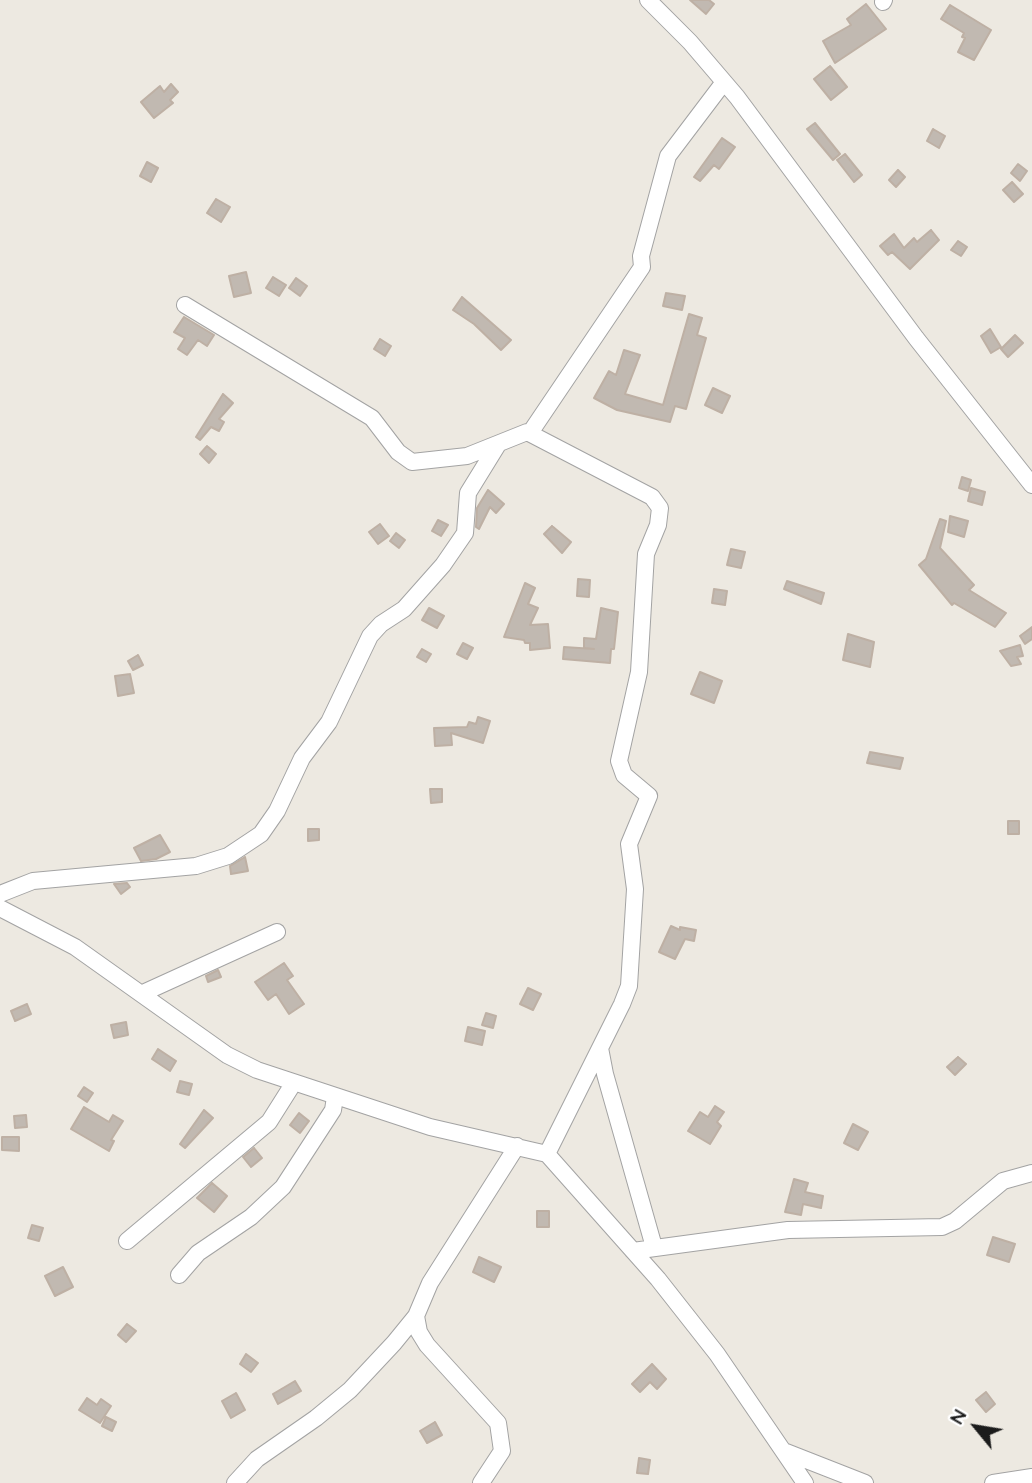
<!DOCTYPE html>
<style>
body{margin:0}
#map{position:relative;width:1032px;height:1483px;overflow:hidden;background:#ede9e1;font-family:Quicksand,sans-serif}
canvas{display:block}
.north{position:absolute;left:941px;top:1392px;width:70px;height:70px;-webkit-text-stroke:5px #fff;paint-order:stroke;rotate:300deg;font-size:19px;font-weight:700;line-height:28px;text-align:center;color:#1c1c1c}
.north::after{content:'';display:block;margin:auto;width:24px;height:32px;background:#1c1c1c;clip-path:polygon(50% 0,100% 100%,50% 72%,0 100%)}
</style>
<div id="map">
<canvas width="1032" height="1483"></canvas>
<div class="north">N</div>
</div>
<script>
const g = document.querySelector('canvas').getContext('2d');
g.lineJoin = 'round';
function fill(path, color) { g.fillStyle = color; g.fill(path, 'evenodd'); }
const shape = rows => new Path2D(rows.map(r => 'M' + r).join(''));
function trace(path, color, width, dash) { g.strokeStyle = color; g.lineWidth = width; g.lineCap = dash ? 'butt' : 'round'; g.setLineDash(dash || []); g.stroke(path); }
const building = shape([
 [690,0,709,0,714,4,706,14,690,0],
 [866,4,886,29,835,63,823,41,851,25,847,19,866,4],
 [950,5,991,30,974,60,958,52,965,38,962,37,964,33,941,19,950,5],
 [830,66,847,87,831,100,814,79,830,66],
 [171,84,178,92,170,100,173,103,154,118,141,102,160,86,164,92,171,84],
 [815,123,840,154,833,160,807,129,815,123],
 [933,129,945,136,939,148,927,141,933,129],
 [722,138,735,147,719,169,714,165,700,181,694,177,722,138],
 [845,154,862,175,854,182,837,160,845,154],
 [147,162,158,168,151,182,140,176,147,162],
 [1018,164,1027,171,1020,181,1011,173,1018,164],
 [898,170,905,177,896,187,889,180,898,170],
 [1012,182,1023,194,1014,202,1003,190,1012,182],
 [216,199,230,207,221,222,207,213,216,199],
 [931,230,939,240,910,269,892,252,888,255,880,246,894,234,904,248,914,238,917,242,931,230],
 [958,241,967,247,961,256,951,250,958,241],
 [246,272,251,293,234,297,229,276,246,272],
 [273,277,286,285,279,296,266,288,273,277],
 [296,278,307,286,300,296,289,288,296,278],
 [666,293,685,296,682,310,663,306,666,293],
 [462,297,511,340,501,350,474,324,453,310,462,297],
 [689,314,702,318,697,335,706,338,686,409,675,406,670,422,617,410,594,398,609,371,616,375,624,350,640,355,625,394,663,405,689,314],
 [184,317,214,335,207,346,198,340,187,355,178,349,185,338,174,332,184,317],
 [990,329,1001,347,991,353,981,336,990,329],
 [1015,335,1023,343,1008,357,1001,349,1015,335],
 [380,339,391,346,385,356,374,349,380,339],
 [713,388,730,396,722,413,705,405,713,388],
 [223,394,233,403,219,419,224,422,219,431,211,427,200,440,196,437,223,394],
 [207,446,216,454,209,463,200,454,207,446],
 [962,477,971,480,968,491,959,488,962,477],
 [971,488,985,492,982,505,968,501,971,488],
 [488,490,504,504,496,513,490,507,479,529,476,527,477,508,488,490],
 [950,516,968,521,964,537,948,532,950,516],
 [940,519,946,521,940,548,974,585,969,590,1006,613,995,627,954,603,952,605,919,565,926,559,940,519],
 [438,520,448,525,441,536,432,531,438,520],
 [380,524,389,536,378,544,369,532,380,524],
 [552,526,571,542,562,553,544,534,552,526],
 [396,533,405,540,399,548,390,541,396,533],
 [731,549,745,552,741,568,727,565,731,549],
 [578,579,590,580,589,597,577,596,578,579],
 [787,581,824,593,821,604,784,589,787,581],
 [525,583,535,588,528,604,538,608,530,625,548,624,550,648,530,650,530,643,525,643,524,640,504,637,525,583],
 [714,589,727,591,725,605,712,603,714,589],
 [429,608,444,616,437,628,422,620,429,608],
 [601,608,618,612,614,649,611,649,610,663,563,659,564,647,594,649,584,648,584,638,596,639,601,608],
 [1032,627,1032,639,1025,644,1020,636,1032,627],
 [848,634,874,642,870,667,843,660,848,634],
 [463,643,473,648,467,659,457,654,463,643],
 [1020,645,1023,656,1017,657,1021,664,1011,666,1000,651,1020,645],
 [422,649,431,654,426,662,417,657,422,649],
 [138,655,143,665,133,670,128,661,138,655],
 [700,672,722,681,714,703,691,694,700,672],
 [130,674,134,693,118,696,115,676,130,674],
 [478,717,490,721,483,743,451,733,452,745,435,746,434,728,467,727,469,722,476,724,478,717],
 [870,752,903,758,900,769,867,763,870,752],
 [430,789,442,789,442,802,431,803,430,789],
 [1008,821,1019,821,1019,834,1008,834,1008,821],
 [308,829,319,829,319,840,308,841,308,829],
 [160,835,170,852,156,859,141,861,134,848,160,835],
 [245,857,248,871,231,874,230,866,245,857],
 [127,883,130,887,121,894,114,884,127,883],
 [671,926,680,930,680,927,696,930,694,941,685,939,675,959,659,952,671,926],
 [284,963,293,976,287,980,304,1004,289,1014,276,994,268,1000,255,982,284,963],
 [218,970,221,977,208,982,206,976,218,970],
 [528,988,541,994,533,1010,520,1004,528,988],
 [27,1004,31,1014,15,1021,11,1011,27,1004],
 [486,1013,496,1016,493,1028,482,1025,486,1013],
 [126,1022,128,1035,114,1038,111,1025,126,1022],
 [468,1027,485,1031,482,1045,465,1041,468,1027],
 [158,1049,176,1061,170,1071,152,1059,158,1049],
 [958,1057,966,1064,955,1075,947,1067,958,1057],
 [180,1081,192,1084,189,1095,177,1092,180,1081],
 [84,1087,93,1093,87,1102,78,1096,84,1087],
 [715,1106,724,1112,717,1122,721,1126,710,1144,688,1131,700,1112,708,1117,715,1106],
 [84,1107,109,1122,113,1115,123,1121,111,1140,114,1141,109,1151,71,1129,84,1107],
 [204,1110,213,1118,185,1148,180,1144,204,1110],
 [299,1113,309,1121,300,1133,290,1125,299,1113],
 [26,1115,27,1127,15,1128,14,1116,26,1115],
 [853,1124,868,1132,858,1150,844,1143,853,1124],
 [2,1137,19,1137,19,1151,2,1150,2,1137],
 [254,1148,262,1158,251,1167,243,1157,254,1148],
 [794,1179,808,1183,805,1192,823,1196,821,1208,803,1204,801,1215,785,1212,794,1179],
 [212,1183,227,1196,214,1212,197,1198,212,1183],
 [537,1211,549,1211,549,1227,537,1227,537,1211],
 [32,1225,43,1228,39,1241,28,1238,32,1225],
 [993,1237,1015,1244,1009,1262,987,1255,993,1237],
 [479,1257,501,1267,494,1282,473,1272,479,1257],
 [63,1267,73,1287,55,1296,45,1276,63,1267],
 [127,1324,136,1331,126,1342,118,1335,127,1324],
 [246,1354,258,1363,251,1372,240,1364,246,1354],
 [652,1364,666,1379,657,1389,650,1382,640,1392,632,1384,652,1364],
 [295,1381,301,1391,278,1404,273,1394,295,1381],
 [986,1392,995,1404,986,1412,976,1400,986,1392],
 [236,1393,245,1410,231,1418,222,1401,236,1393],
 [87,1398,97,1405,101,1399,111,1406,100,1423,79,1410,87,1398],
 [106,1417,116,1422,112,1431,102,1426,106,1417],
 [435,1422,442,1435,427,1443,420,1431,435,1422],
 [639,1458,650,1460,648,1474,637,1473,639,1458]
]);
fill(building, '#c1b9b1');
trace(building, '#beb0a4', 2);
const minor = shape([
 [648,0,690,42,737,97,916,338,1032,485],
 [883,2,884,0],
 [185,305,372,418,398,452,412,462,467,456,527,432,652,497,660,508,658,525,646,554,639,672,619,761,624,775,649,796,629,844,635,889,629,986,622,1004,547,1154],
 [530,433,642,267,641,256,668,156,724,82],
 [0,894,33,881,196,866,228,856,261,834,277,811,302,758,329,722,370,636,381,624,404,609,443,565,465,533,468,493,497,446],
 [0,908,75,947,227,1055,257,1070,430,1127,547,1154,658,1279,717,1354,805,1483],
 [143,993,277,932],
 [600,1048,605,1074,654,1247],
 [127,1241,269,1122,293,1084],
 [633,1251,788,1230,942,1227,955,1221,1003,1181,1032,1173],
 [179,1275,198,1253,251,1217,283,1187,333,1110,335,1097],
 [416,1316,419,1332,427,1345,498,1423,502,1451,481,1483],
 [786,1452,865,1483],
 [235,1483,257,1459,316,1418,350,1390,394,1343,416,1316,430,1283,517,1146],
 [993,1483,1032,1477]
]);
trace(minor, '#a3a3a3', 18);
trace(minor, '#fff', 16);
</script>
